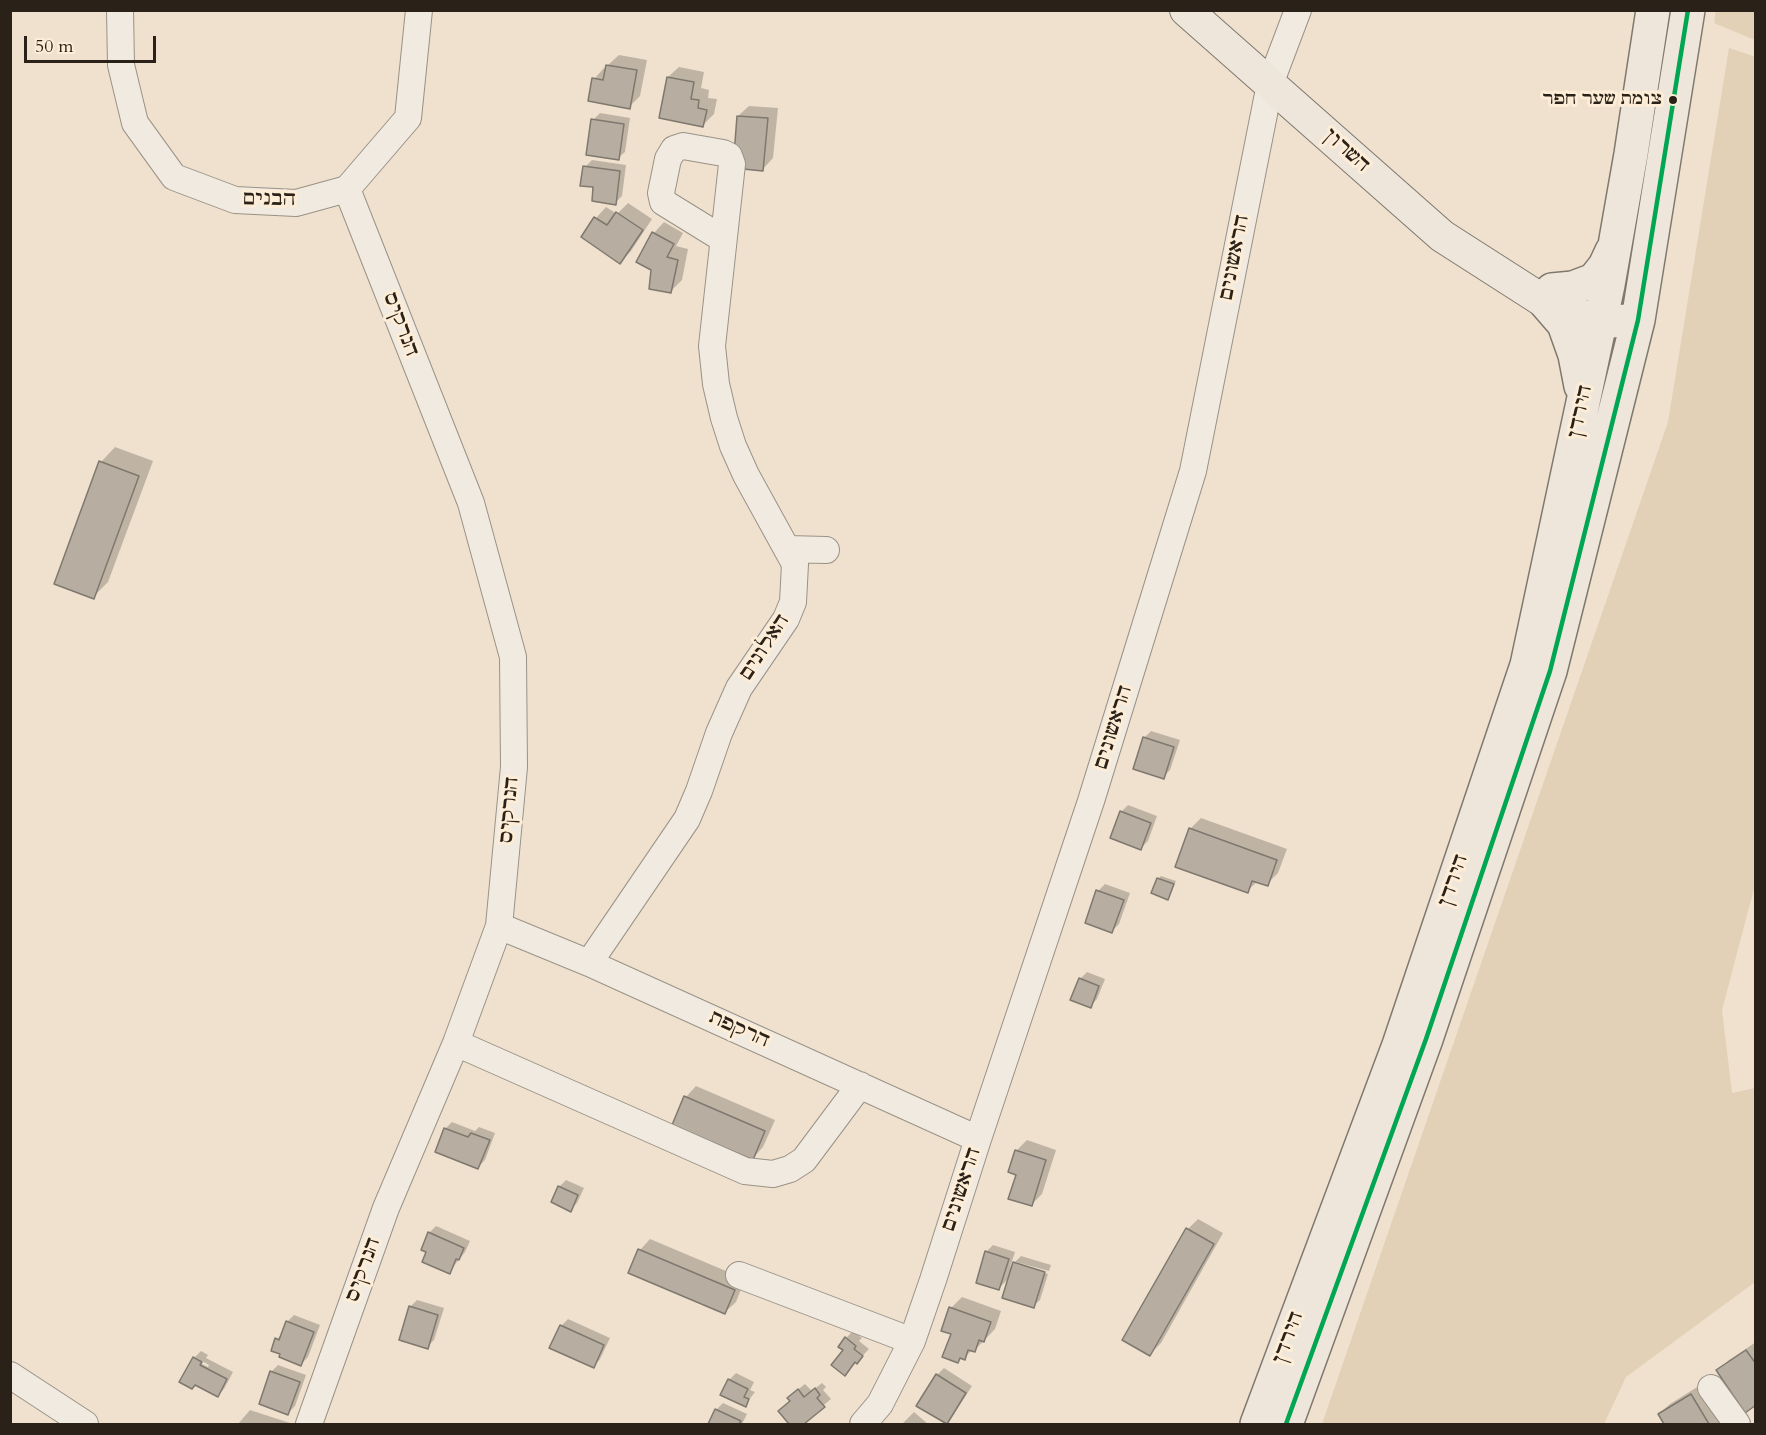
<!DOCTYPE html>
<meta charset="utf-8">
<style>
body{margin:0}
#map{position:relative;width:1766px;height:1435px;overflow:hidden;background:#efe1ce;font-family:Cardo,serif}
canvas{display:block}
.frame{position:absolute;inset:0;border:12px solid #2a2219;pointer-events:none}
.scale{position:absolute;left:24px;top:36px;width:132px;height:27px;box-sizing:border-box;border:3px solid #2a2219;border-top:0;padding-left:8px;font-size:18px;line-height:21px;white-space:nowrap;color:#2a2219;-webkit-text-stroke:4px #fdedd7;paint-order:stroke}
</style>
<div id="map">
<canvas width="1766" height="1435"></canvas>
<div class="frame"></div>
<div class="scale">50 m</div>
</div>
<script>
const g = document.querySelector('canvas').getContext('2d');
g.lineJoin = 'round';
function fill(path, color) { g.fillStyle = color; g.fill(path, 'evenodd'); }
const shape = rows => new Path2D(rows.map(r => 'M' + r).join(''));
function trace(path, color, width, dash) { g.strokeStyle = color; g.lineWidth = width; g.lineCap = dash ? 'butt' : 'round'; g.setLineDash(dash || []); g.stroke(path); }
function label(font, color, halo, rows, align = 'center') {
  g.font = font + ' Cardo,"Frank Ruhl Libre",serif'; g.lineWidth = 6; g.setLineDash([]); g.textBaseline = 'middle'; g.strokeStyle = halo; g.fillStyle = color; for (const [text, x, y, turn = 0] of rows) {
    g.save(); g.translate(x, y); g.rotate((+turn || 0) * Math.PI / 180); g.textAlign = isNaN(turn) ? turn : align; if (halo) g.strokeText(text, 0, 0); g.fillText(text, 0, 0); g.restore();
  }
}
fill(shape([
 [1716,10,1755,11,1755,40,1714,23],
 [1729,48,1756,57,1756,881,1722,1010,1732,1093,1755,1088,1755,1282,1626,1377,1604,1424,1322,1424,1668,422]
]), '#e2d0b7');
fill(shape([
 [619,55,647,60,640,96,629,107,594,79,604,68,607,69,608,65],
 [679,67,704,72,701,88,709,90,708,98,717,99,714,114,703,125,668,77],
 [749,106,778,108,773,158,763,169,738,116],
 [600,113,630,118,625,152,618,158,593,120],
 [592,160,626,165,622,196,615,203,595,186,585,167],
 [628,203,652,219,631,251,620,262,583,237,596,218,606,207,617,214],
 [664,222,683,233,676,246,688,249,682,280,671,291,653,269,654,233],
 [115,447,153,461,108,582,93,597,101,462],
 [1151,731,1180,740,1170,770,1163,777,1144,738],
 [1128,805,1157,816,1148,841,1141,848,1121,812],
 [1201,818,1287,849,1278,873,1267,884,1258,881,1247,891,1190,829],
 [1161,876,1176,881,1168,898,1158,879],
 [1105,884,1130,893,1119,924,1112,931,1098,891],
 [1087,972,1105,979,1097,999,1090,1006,1080,979],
 [696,1086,775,1120,763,1147,753,1158,674,1124,686,1097],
 [452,1122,475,1131,479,1127,495,1133,485,1160,478,1167,445,1129],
 [1027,1140,1056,1150,1042,1194,1031,1205,1017,1174,1016,1151],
 [566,1180,584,1188,577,1203,570,1210,559,1187],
 [1198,1219,1223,1233,1161,1343,1150,1354,1188,1229],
 [436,1226,470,1241,465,1252,449,1272,428,1251,429,1233],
 [650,1239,745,1279,736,1302,725,1312,640,1250],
 [993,1245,1015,1252,1010,1267,1021,1256,1051,1265,1049,1271,1016,1262,1016,1265,1048,1274,1040,1300,1033,1306,1010,1277,999,1288,986,1252],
 [962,1297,1001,1311,995,1329,974,1351,972,1350,964,1358,962,1357,957,1361,951,1308],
 [417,1300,444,1308,434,1340,427,1347,410,1307],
 [294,1315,320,1325,308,1357,301,1364,277,1339,283,1333,287,1322],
 [568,1319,610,1338,600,1359,594,1366,551,1347,561,1326],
 [853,1331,862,1338,859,1341,869,1349,845,1374,846,1338],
 [1756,1342,1756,1404,1718,1371,1729,1360],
 [201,1351,208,1355,206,1358,233,1372,224,1389,217,1396,194,1360,208,1367,209,1365,195,1357],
 [278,1365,306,1375,295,1406,288,1413,271,1372],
 [944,1368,972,1386,952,1417,946,1424,918,1406,937,1375],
 [736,1373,754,1382,750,1390,755,1392,745,1405,729,1380],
 [822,1383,826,1387,823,1390,831,1399,801,1424,791,1424,780,1411,791,1401,796,1391,805,1384,812,1391],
 [1702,1384,1726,1424,1666,1424,1659,1414,1670,1404],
 [723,1403,747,1414,742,1424,710,1424,716,1410],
 [250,1410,293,1424,238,1424],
 [914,1412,928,1424,902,1424]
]), '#0003');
const building = shape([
 [606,65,637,70,630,109,588,101,592,78,603,80,606,65],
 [667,77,694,82,691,99,699,100,698,108,707,110,703,127,659,118,667,77],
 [737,116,768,118,763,171,733,168,737,116],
 [591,119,624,124,619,160,586,155,591,119],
 [583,166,620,171,616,205,592,201,593,187,580,186,583,166],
 [616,212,643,230,620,264,581,237,594,217,607,225,616,212],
 [652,232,674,244,667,257,678,260,671,293,649,289,651,270,636,262,652,232],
 [99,461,139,476,94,599,54,584,99,461],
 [1143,737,1174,747,1164,779,1133,769,1143,737],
 [1120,811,1151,823,1141,850,1110,838,1120,811],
 [1189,828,1277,860,1268,886,1252,881,1248,893,1175,867,1189,828],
 [1157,878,1174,884,1168,900,1151,893,1157,878],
 [1096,890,1124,900,1112,933,1085,923,1096,890],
 [1079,978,1099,986,1091,1008,1070,1000,1079,978],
 [684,1096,765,1131,753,1160,672,1125,684,1096],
 [444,1128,468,1137,471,1133,490,1140,478,1169,435,1152,444,1128],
 [1015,1150,1046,1160,1032,1206,1008,1199,1016,1175,1008,1172,1015,1150],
 [558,1186,578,1195,571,1212,551,1202,558,1186],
 [1186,1228,1214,1244,1150,1356,1122,1340,1186,1228],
 [428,1232,464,1248,459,1260,456,1259,450,1274,422,1262,426,1252,421,1250,428,1232],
 [638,1249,735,1290,725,1314,628,1273,638,1249],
 [985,1251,1009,1259,999,1290,976,1283,985,1251],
 [1013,1262,1045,1272,1034,1308,1002,1298,1013,1262],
 [409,1306,438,1315,428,1349,399,1340,409,1306],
 [949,1307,991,1322,984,1342,979,1340,975,1352,968,1350,965,1360,960,1358,958,1363,942,1357,951,1334,941,1331,949,1307],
 [286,1321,314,1332,301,1366,279,1357,280,1354,271,1351,275,1338,279,1340,286,1321],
 [560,1325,604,1345,594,1368,549,1348,560,1325],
 [845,1337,856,1346,854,1349,863,1356,857,1364,855,1362,845,1376,831,1365,843,1350,838,1347,845,1337],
 [1746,1350,1756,1364,1756,1405,1745,1413,1716,1370,1746,1350],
 [193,1357,202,1362,200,1365,227,1379,218,1397,195,1385,192,1389,179,1382,193,1357],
 [270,1371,300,1382,288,1415,259,1404,270,1371],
 [936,1374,966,1393,947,1424,916,1406,936,1374],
 [728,1379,748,1389,744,1397,749,1399,746,1407,720,1395,728,1379],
 [815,1388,820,1395,817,1398,825,1407,804,1424,789,1424,778,1411,790,1401,787,1398,798,1389,804,1397,815,1388],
 [1691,1394,1709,1424,1664,1424,1658,1414,1691,1394],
 [715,1409,741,1421,739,1424,708,1424,715,1409]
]);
fill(building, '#b7aea1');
trace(building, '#7f786e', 1.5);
const minor = shape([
 [120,10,121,65,135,123,174,177,235,200,296,203,347,189,408,118,419,10],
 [788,549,826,550],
 [499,926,589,963,978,1139],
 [589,963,687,819,699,791,719,733,739,688,786,619,793,602,795,564,746,475,733,446,724,418,716,384,712,346,732,164,729,156,723,153,683,146,674,149,668,159,661,193,663,202,723,239],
 [456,1043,745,1171,773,1174,790,1169,804,1160,860,1085],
 [739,1275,912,1341],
 [10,1375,85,1424],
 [1711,1388,1737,1424],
 [309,1424,386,1208,456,1043,499,926,514,767,513,657,471,503,347,189],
 [863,1424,880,1404,912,1341,933,1280,978,1139,1091,801,1193,471,1270,84,1298,10]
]);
const major = shape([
 [1186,10,1442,236,1545,302,1562,309,1600,322,1638,320]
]);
const highway = shape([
 [1552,290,1573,288,1594,280,1605,266,1612,251],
 [1545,302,1564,324,1575,355,1581,386],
 [1257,1424,1399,1045,1527,665,1608,285,1631,154,1653,10],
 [1286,1424,1426,1039,1550,671,1638,320,1688,10]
]);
trace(minor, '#9a9286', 28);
trace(major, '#7f786e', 34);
trace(highway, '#7f786e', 36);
trace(minor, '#f1eae0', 26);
trace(major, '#eee6db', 32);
trace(highway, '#eee6db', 33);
trace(shape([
 [1286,1424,1426,1039,1550,671,1638,320,1688,10]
]), '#00a651', 4.5);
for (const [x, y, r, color] of [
 [1673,100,5,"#2a2219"]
]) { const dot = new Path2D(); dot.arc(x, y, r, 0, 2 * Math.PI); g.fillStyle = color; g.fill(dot); trace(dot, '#fdedd7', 2); }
label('18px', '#2a2219', '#fdedd7', [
 ["צומת שער חפר",1662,100]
], 'right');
label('20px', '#2a2219', '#fdedd7', [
 ["השרון",1346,151,42],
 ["הבנים",269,200,1],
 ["הראשונים",1235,258,-79],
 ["הנרקיס",400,325,69],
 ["הירדן",1581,412,-78],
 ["האלונים",765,648,-57],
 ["הראשונים",1114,728,-73],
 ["הנרקיס",510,810,-85],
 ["הירדן",1454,881,-71],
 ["הרקפת",739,1030,24],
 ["הראשונים",962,1190,-72],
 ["הנרקיס",364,1270,-70],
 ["הירדן",1289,1338,-70]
]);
</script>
